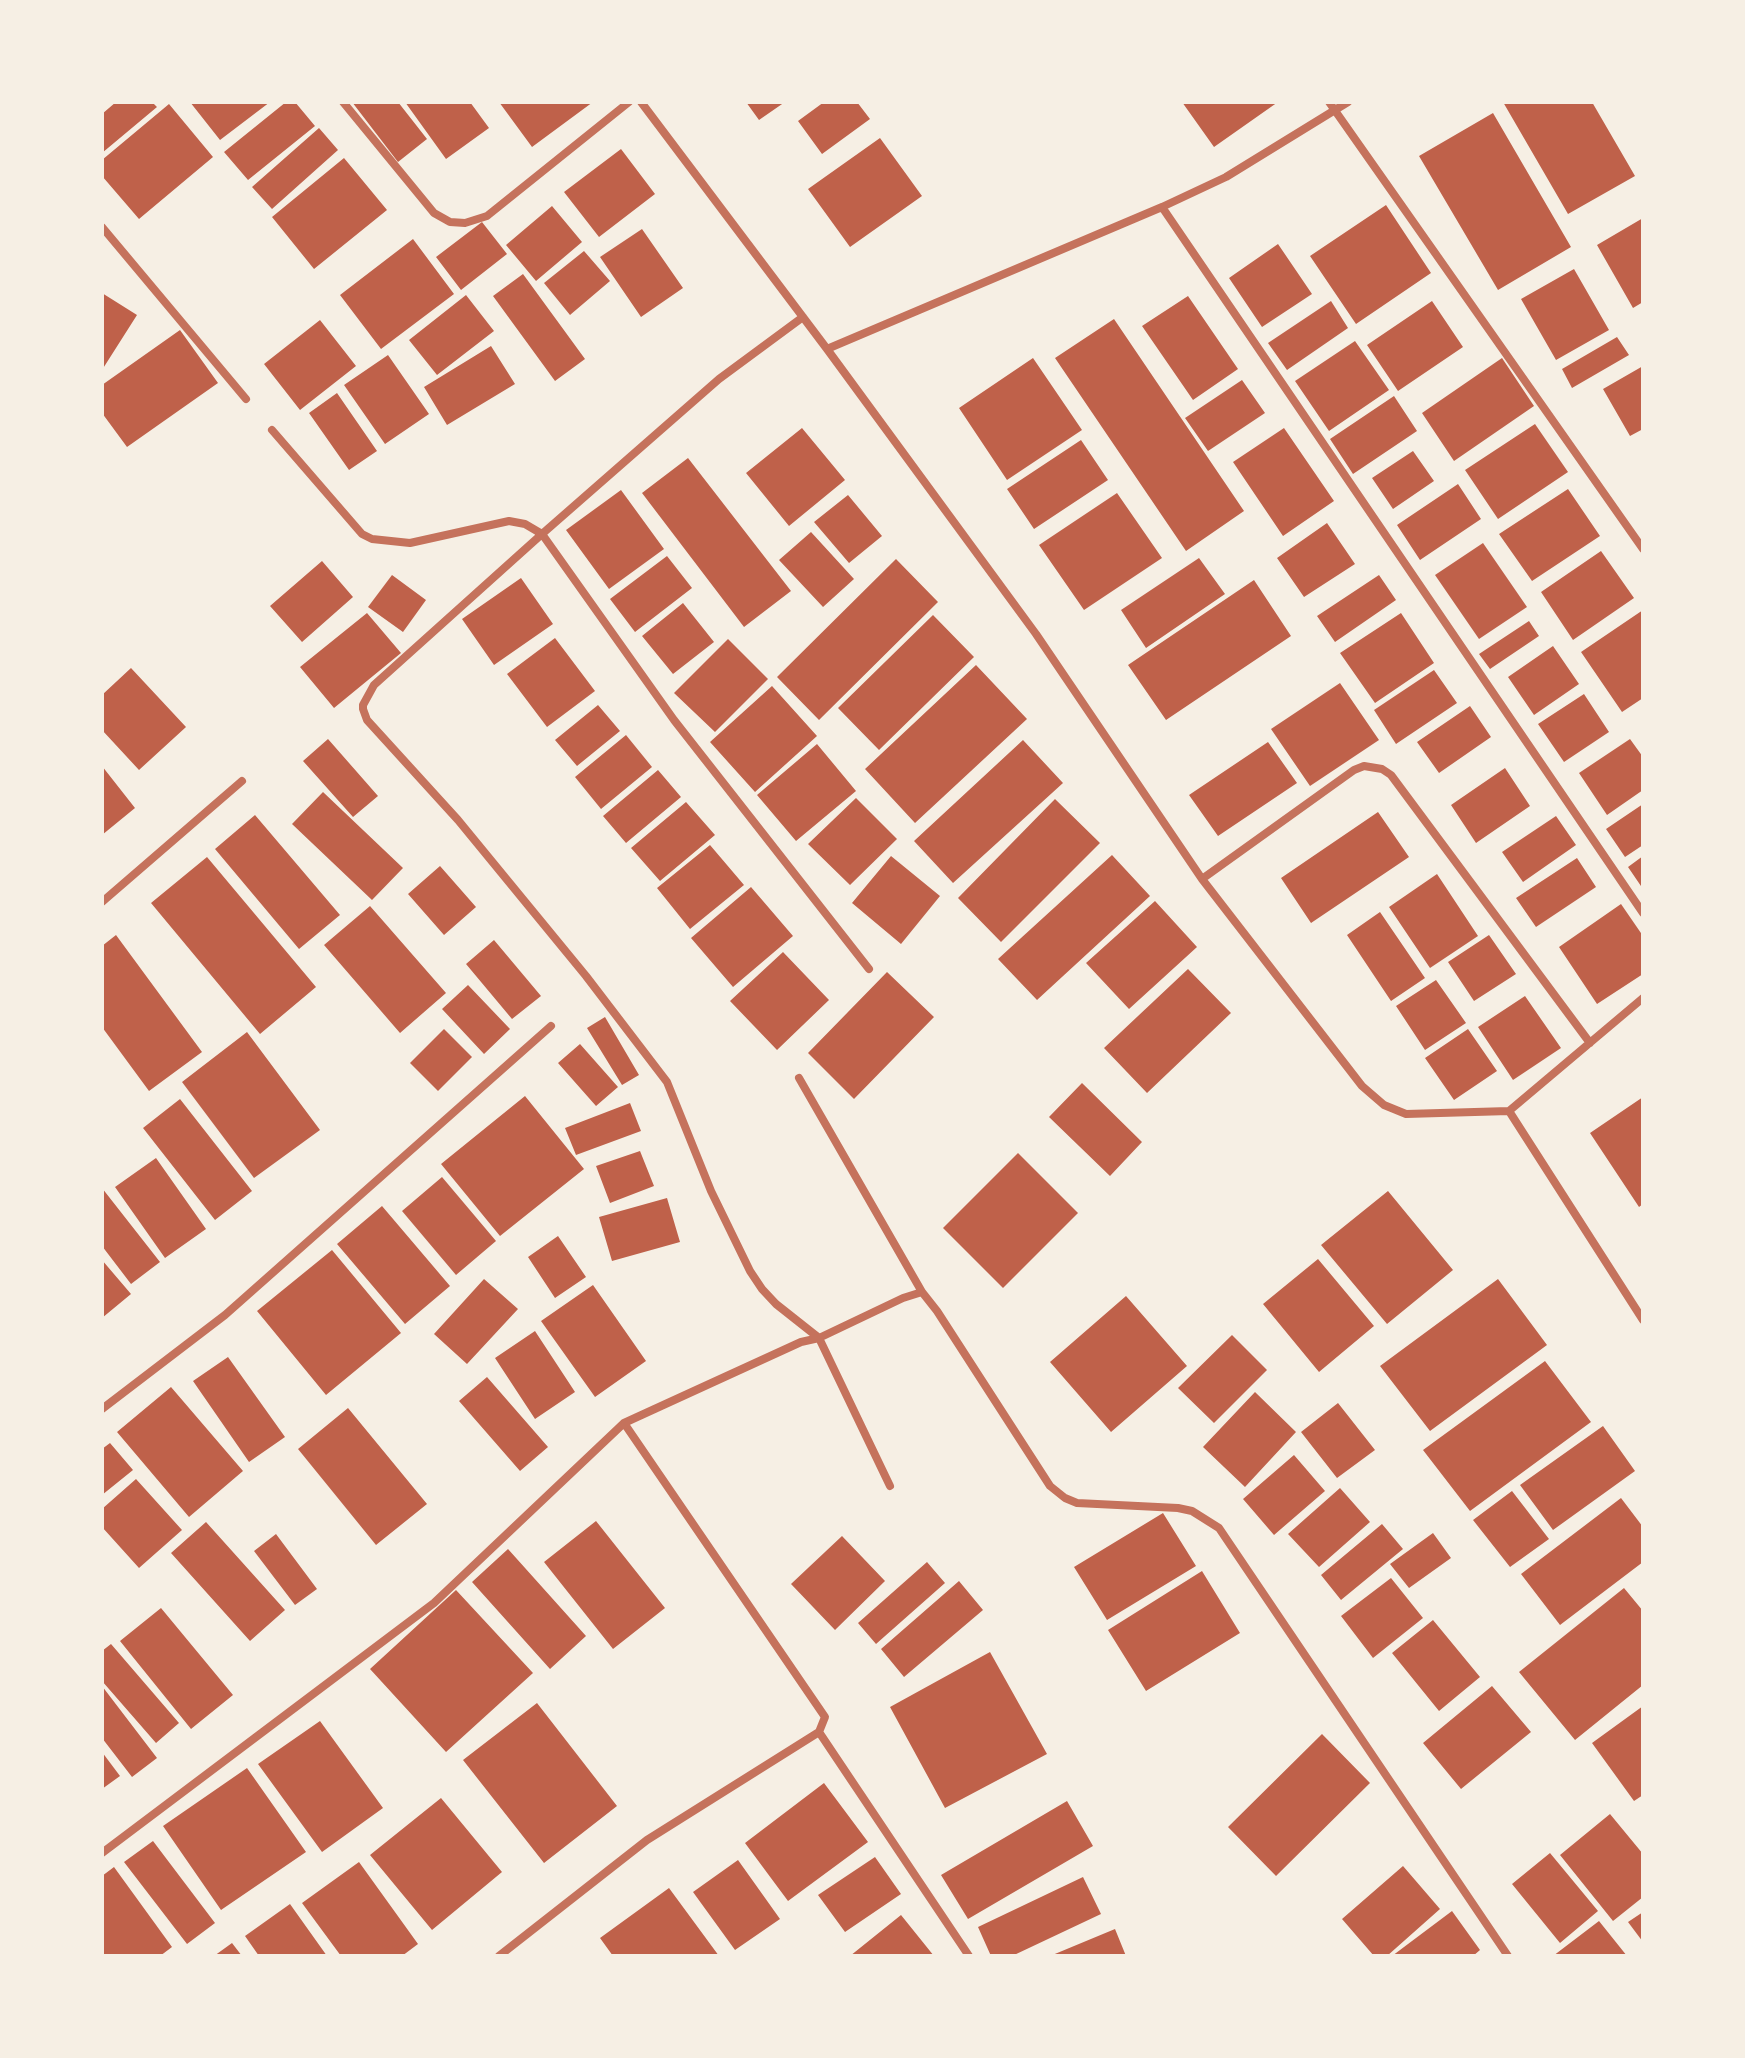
<!DOCTYPE html>
<style>
body{margin:0}
#map{position:relative;width:1745px;height:2058px;overflow:hidden;background:#f6efe4;font-family:"Libre Baskerville",serif}
canvas{display:block}
.frame{position:absolute;inset:0;border:104px solid #f6efe4;pointer-events:none}
</style>
<div id="map">
<canvas width="1745" height="2058"></canvas>
<div class="frame"></div>
</div>
<script>
const g = document.querySelector('canvas').getContext('2d');
g.lineJoin = 'round';
function fill(path, color) { g.fillStyle = color; g.fill(path, 'evenodd'); }
const shape = rows => new Path2D(rows.map(r => 'M' + r).join(''));
function trace(path, color, width, dash) { g.strokeStyle = color; g.lineWidth = width; g.lineCap = dash ? 'butt' : 'round'; g.setLineDash(dash || []); g.stroke(path); }
fill(shape([
 [116,102,152,102,157,107,102,153,102,114],
 [190,102,270,102,220,140],
 [286,102,295,102,315,126,248,180,224,152],
 [352,102,398,102,427,139,398,162],
 [405,102,470,102,489,128,446,159],
 [499,102,593,102,532,147],
 [746,102,785,102,759,120],
 [824,102,857,102,870,119,822,154,798,121],
 [1182,102,1278,102,1214,147],
 [1503,102,1592,102,1635,176,1568,214],
 [169,104,213,157,139,219,102,176,102,160],
 [1493,113,1571,247,1498,290,1419,156],
 [319,128,338,150,272,209,252,187],
 [880,138,922,196,850,247,808,189],
 [621,149,655,194,599,237,564,192],
 [344,158,387,210,314,269,272,217],
 [1386,205,1431,273,1356,324,1310,256],
 [552,206,582,242,536,281,506,245],
 [1643,218,1643,302,1633,308,1597,245],
 [482,222,507,254,461,290,436,257],
 [642,229,683,288,641,317,600,257],
 [413,239,454,294,381,349,340,295],
 [1278,244,1312,294,1262,327,1229,278],
 [584,251,610,281,570,315,544,283],
 [1574,269,1609,330,1556,360,1521,299],
 [523,274,585,359,555,381,493,296],
 [102,293,137,315,102,370],
 [466,295,494,331,437,375,409,340],
 [1188,296,1238,369,1193,400,1142,326],
 [1331,301,1348,328,1287,370,1268,343],
 [1432,301,1463,347,1398,391,1367,345],
 [1114,319,1244,511,1186,551,1055,358],
 [320,320,356,366,300,410,264,364],
 [180,330,218,383,127,447,102,413,102,385],
 [1617,337,1629,355,1572,388,1562,369],
 [1355,341,1389,390,1329,431,1295,381],
 [491,346,515,384,447,425,424,387],
 [388,355,429,414,385,444,344,385],
 [1033,358,1082,430,1007,480,959,408],
 [1502,358,1534,406,1454,461,1422,413],
 [1643,366,1643,429,1630,436,1603,389],
 [1242,380,1265,413,1208,451,1185,418],
 [337,393,377,451,349,470,309,413],
 [1394,396,1417,431,1353,474,1330,439],
 [1535,424,1568,472,1498,519,1465,470],
 [802,428,845,480,789,526,746,473],
 [1284,428,1334,501,1283,536,1233,462],
 [1081,440,1108,480,1034,529,1007,489],
 [1413,451,1434,481,1393,509,1372,478],
 [688,458,791,591,744,627,642,493],
 [1458,484,1481,519,1420,560,1397,525],
 [1568,489,1600,536,1532,581,1499,534],
 [621,490,664,549,609,589,566,530],
 [1117,493,1162,558,1084,610,1039,545],
 [848,495,882,536,849,563,814,522],
 [1327,523,1355,564,1304,597,1277,558],
 [811,532,854,579,823,607,779,560],
 [1483,543,1527,607,1479,639,1435,575],
 [1601,551,1634,598,1573,640,1541,592],
 [667,556,692,588,635,632,610,599],
 [1199,558,1225,594,1146,648,1121,610],
 [896,559,938,602,819,720,777,677],
 [322,561,353,597,302,642,270,606],
 [392,575,426,600,403,632,368,607],
 [1379,575,1396,600,1335,642,1317,616],
 [521,578,553,624,494,665,462,619],
 [1254,580,1291,636,1166,720,1128,665],
 [683,603,714,642,673,674,642,636],
 [1643,610,1643,698,1622,712,1581,652],
 [367,613,401,653,334,708,300,667],
 [1401,613,1434,663,1375,703,1340,653],
 [933,615,974,657,879,750,838,708],
 [1529,621,1539,636,1490,669,1479,654],
 [555,638,595,691,547,727,507,674],
 [728,639,768,679,715,732,674,693],
 [1553,646,1579,684,1534,715,1508,677],
 [976,665,1027,719,915,823,865,769],
 [131,668,186,727,139,770,102,730,102,695],
 [1434,670,1457,703,1396,744,1374,710],
 [1340,683,1379,740,1310,786,1271,729],
 [772,686,817,736,755,792,710,742],
 [1584,694,1609,732,1564,762,1538,724],
 [598,705,620,731,577,766,555,740],
 [1470,706,1491,737,1439,773,1417,742],
 [626,735,652,767,601,809,575,777],
 [328,739,378,796,353,817,303,761],
 [1630,739,1643,757,1643,790,1607,815,1579,773],
 [1023,740,1063,783,953,883,914,841],
 [1268,742,1297,783,1218,836,1189,795],
 [817,744,856,791,796,841,757,795],
 [102,766,135,808,102,835],
 [1505,768,1530,806,1476,843,1451,805],
 [658,770,681,797,626,843,603,816],
 [323,792,403,868,372,900,292,824],
 [856,798,897,839,850,885,808,844],
 [1055,799,1100,843,1001,942,958,898],
 [686,802,715,835,660,881,631,848],
 [1643,804,1643,845,1625,857,1606,829],
 [1378,812,1409,857,1311,923,1281,878],
 [255,815,340,915,299,949,215,849],
 [1556,816,1576,845,1523,882,1502,852],
 [710,845,744,885,690,929,657,888],
 [1112,855,1150,896,1037,1000,998,959],
 [891,856,940,896,901,944,852,903],
 [1643,856,1643,889,1628,867],
 [207,857,316,987,260,1034,151,903],
 [1577,858,1596,887,1536,927,1516,898],
 [440,866,476,907,444,935,408,894],
 [1437,874,1478,936,1430,968,1389,907],
 [751,887,793,936,733,987,691,938],
 [1155,901,1197,947,1129,1009,1086,963],
 [1621,904,1643,936,1643,974,1597,1004,1559,947],
 [370,906,446,993,400,1033,324,945],
 [1380,912,1425,978,1391,1001,1347,935],
 [116,935,202,1052,149,1091,102,1027,102,946],
 [1489,935,1516,974,1474,1001,1448,962],
 [494,940,541,996,512,1019,466,964],
 [783,952,829,1000,777,1050,730,1001],
 [1188,969,1231,1013,1147,1093,1104,1048],
 [887,972,934,1017,854,1099,808,1053],
 [1436,980,1466,1023,1425,1050,1396,1006],
 [468,985,510,1029,484,1054,442,1009],
 [1525,996,1561,1048,1513,1080,1478,1027],
 [605,1017,639,1075,622,1085,587,1028],
 [444,1029,472,1057,438,1091,410,1063],
 [1468,1029,1497,1071,1454,1100,1425,1058],
 [247,1032,320,1130,254,1178,182,1082],
 [580,1044,618,1087,596,1106,558,1063],
 [1082,1083,1142,1142,1110,1176,1049,1117],
 [525,1096,584,1169,500,1236,441,1164],
 [1643,1097,1643,1204,1639,1207,1590,1133],
 [180,1099,252,1191,215,1220,143,1128],
 [630,1103,641,1131,576,1155,565,1128],
 [640,1151,654,1186,610,1203,596,1166],
 [1018,1153,1078,1213,1003,1288,943,1228],
 [156,1158,206,1229,165,1258,115,1187],
 [442,1177,496,1241,456,1275,402,1211],
 [102,1188,160,1262,131,1284,102,1246],
 [1388,1191,1453,1270,1387,1324,1321,1245],
 [667,1198,680,1242,612,1261,599,1217],
 [382,1206,450,1286,405,1324,337,1244],
 [558,1236,586,1277,555,1298,528,1257],
 [332,1250,401,1333,326,1395,257,1311],
 [1318,1259,1374,1326,1319,1372,1263,1304],
 [102,1260,131,1294,102,1318],
 [484,1279,518,1309,467,1364,434,1334],
 [1498,1279,1547,1345,1430,1431,1380,1366],
 [593,1285,646,1361,595,1397,541,1321],
 [1126,1296,1187,1366,1111,1432,1050,1362],
 [535,1331,575,1392,535,1419,495,1358],
 [1232,1335,1267,1370,1214,1423,1178,1388],
 [228,1357,285,1437,249,1462,193,1381],
 [1545,1361,1591,1422,1470,1511,1423,1450],
 [487,1377,548,1447,520,1471,459,1401],
 [171,1387,243,1471,189,1517,117,1432],
 [1255,1392,1296,1432,1245,1487,1203,1447],
 [1338,1403,1375,1450,1337,1478,1301,1432],
 [348,1408,427,1504,376,1545,298,1449],
 [1603,1426,1635,1471,1553,1530,1520,1485],
 [110,1443,133,1470,102,1495,102,1449],
 [1294,1455,1325,1491,1274,1535,1243,1499],
 [136,1479,182,1530,139,1568,102,1527,102,1509],
 [1340,1488,1370,1522,1319,1567,1288,1534],
 [1512,1491,1549,1539,1510,1567,1473,1520],
 [1621,1498,1643,1527,1643,1562,1560,1625,1521,1574],
 [1163,1513,1196,1566,1107,1620,1074,1567],
 [596,1521,665,1608,613,1649,544,1562],
 [206,1522,285,1610,250,1641,171,1553],
 [1382,1524,1403,1549,1341,1600,1321,1575],
 [1433,1533,1451,1558,1409,1588,1390,1564],
 [276,1534,317,1589,295,1605,254,1551],
 [842,1536,885,1581,835,1630,791,1584],
 [508,1549,586,1636,550,1669,472,1582],
 [927,1562,945,1583,876,1644,858,1623],
 [1202,1571,1240,1633,1146,1691,1108,1630],
 [1391,1578,1423,1618,1373,1658,1341,1616],
 [959,1581,983,1610,904,1677,881,1649],
 [1624,1588,1643,1611,1643,1685,1575,1740,1519,1672],
 [456,1590,533,1673,446,1752,370,1669],
 [161,1608,233,1695,191,1729,120,1641],
 [1433,1620,1480,1677,1439,1711,1392,1653],
 [111,1644,179,1723,156,1743,102,1681,102,1651],
 [990,1652,1047,1754,945,1808,890,1707],
 [102,1686,157,1758,132,1777,102,1738],
 [1492,1686,1531,1732,1461,1789,1423,1743],
 [537,1703,617,1806,544,1863,463,1760],
 [1643,1706,1643,1795,1634,1801,1592,1743],
 [320,1721,383,1808,322,1852,258,1764],
 [1322,1734,1370,1783,1276,1876,1228,1827],
 [102,1752,120,1776,102,1789],
 [247,1768,306,1852,221,1910,163,1826],
 [824,1783,868,1842,788,1901,745,1843],
 [441,1798,502,1872,432,1930,370,1855],
 [1067,1801,1093,1846,968,1919,941,1875],
 [1610,1814,1643,1854,1643,1897,1613,1921,1560,1855],
 [153,1841,215,1923,187,1944,124,1862],
 [1550,1853,1598,1911,1560,1943,1512,1884],
 [875,1857,901,1894,845,1932,818,1895],
 [738,1860,780,1919,735,1950,693,1892],
 [359,1862,418,1944,402,1956,341,1956,302,1903],
 [1403,1866,1440,1909,1387,1956,1374,1956,1342,1919],
 [114,1867,172,1947,160,1956,102,1956,102,1876],
 [1083,1877,1101,1914,1012,1956,991,1956,978,1927],
 [669,1888,719,1956,613,1956,600,1938],
 [290,1904,327,1956,259,1956,245,1936],
 [1452,1911,1480,1950,1473,1956,1392,1956],
 [1643,1912,1643,1942,1628,1922],
 [901,1915,934,1956,850,1956],
 [1599,1921,1627,1956,1553,1956],
 [1115,1929,1126,1956,1050,1956],
 [232,1943,242,1956,214,1956]
]), '#bf614a');
trace(shape([
 [343,102,434,213,450,222,465,223,487,216,629,102],
 [641,102,827,349,1036,634,1202,879,1362,1086,1384,1105,1406,1114,1509,1111],
 [1329,102,1643,549],
 [1162,207,1643,913],
 [102,227,246,399],
 [803,317,719,379,542,534,374,685,363,705,363,709,367,720,458,820,586,976,667,1082,711,1191,750,1271,762,1289,776,1304,819,1338,890,1486],
 [827,349,1162,207,1226,177,1348,102],
 [272,430,362,534,372,539,410,543,509,521,525,524,542,534,674,720,869,969],
 [1202,879,1354,770,1364,766,1382,769,1391,775,1590,1043],
 [102,902,242,781],
 [799,1078,922,1292,937,1311,1050,1486,1065,1498,1077,1503,1178,1508,1192,1511,1219,1528,1508,1956],
 [1509,1111,1643,1320],
 [1509,1111,1643,998],
 [102,1409,225,1315,551,1026],
 [819,1732,969,1956],
 [102,1853,434,1603,624,1423,801,1342,819,1338,903,1298,922,1292],
 [499,1956,647,1840,819,1732,825,1717,624,1423]
]), '#c5725c', 8);
</script>
